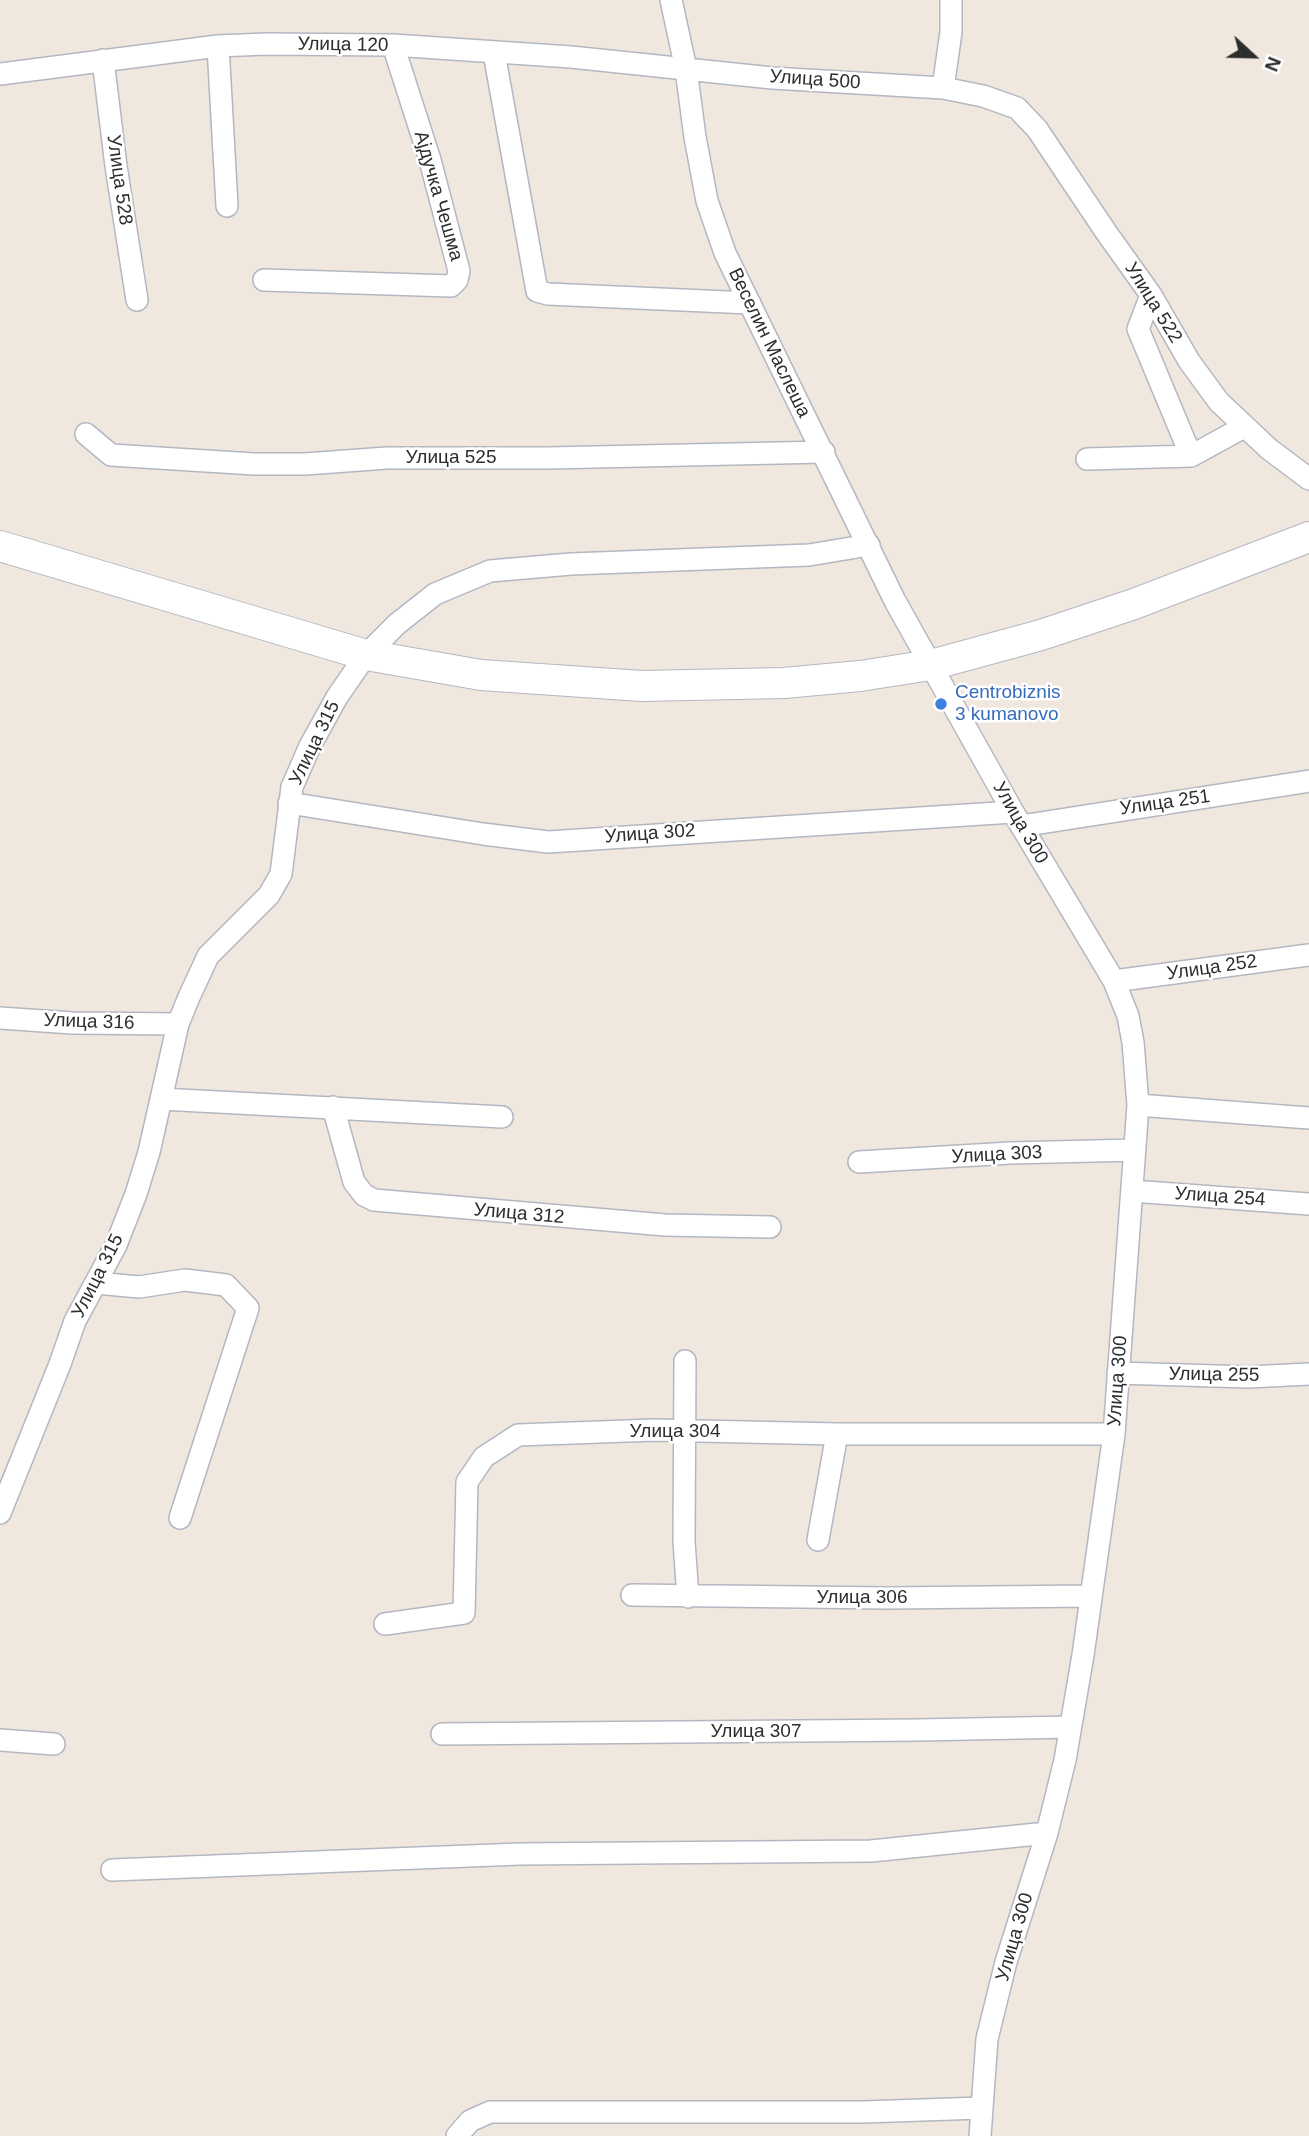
<!DOCTYPE html>
<meta charset="utf-8">
<style>
body{margin:0}
#map{position:relative;width:1309px;height:2136px;overflow:hidden;background:#f0e7df;font-family:Arial,sans-serif}
canvas{display:block}
.north{position:absolute;left:1218px;top:21px;width:70px;height:70px;-webkit-text-stroke:5px #fff;paint-order:stroke;rotate:112deg;font-size:19px;font-weight:700;line-height:28px;text-align:center;color:#2d2d2d}
.north::after{content:'';display:block;margin:auto;width:24px;height:32px;background:#2d2d2d;clip-path:polygon(50% 0,100% 100%,50% 72%,0 100%)}
</style>
<div id="map">
<canvas width="1309" height="2136"></canvas>
<div class="north">N</div>
</div>
<script>
const g = document.querySelector('canvas').getContext('2d');
g.lineJoin = 'round';
const shape = rows => new Path2D(rows.map(r => 'M' + r).join(''));
function trace(path, color, width, dash) { g.strokeStyle = color; g.lineWidth = width; g.lineCap = dash ? 'butt' : 'round'; g.setLineDash(dash || []); g.stroke(path); }
function label(font, color, halo, rows, align = 'center') {
  g.font = font + ' Arial,sans-serif'; g.lineWidth = 5; g.setLineDash([]); g.textBaseline = 'middle'; g.strokeStyle = halo; g.fillStyle = color; for (const [text, x, y, turn = 0] of rows) {
    g.save(); g.translate(x, y); g.rotate((+turn || 0) * Math.PI / 180); g.textAlign = isNaN(turn) ? turn : align; if (halo) g.strokeText(text, 0, 0); g.fillText(text, 0, 0); g.restore();
  }
}
const minor = shape([
 [671,0,686,69,695,137,707,201,725,253,895,601,1013,812,1114,981,1128,1016,1133,1042,1138,1105,1114,1434,1083,1655,1065,1760,1047,1833,1006,1962,987,2039,980,2136],
 [218,46,227,206],
 [494,53,537,291,548,294,750,303],
 [103,60,116,166,137,300],
 [0,74,218,46,266,44,393,45,571,57,772,78,943,88,983,96,1017,108,1037,129,1106,232,1151,295,1189,361,1219,402,1269,449,1309,479],
 [943,88,951,32,951,0],
 [264,280,451,286,457,280,459,271,430,160,393,45],
 [1151,295,1138,329,1191,456],
 [86,434,111,455,254,464,305,464,387,458,549,458,824,452],
 [1087,459,1191,456,1244,427],
 [289,803,483,834,548,842,1013,812],
 [1021,826,1309,781],
 [1114,981,1309,955],
 [0,1018,72,1023,178,1024],
 [161,1099,502,1117],
 [1138,1105,1309,1118],
 [333,1107,354,1182,364,1195,374,1200,665,1225,770,1227],
 [859,1162,1010,1153,1135,1150],
 [1132,1191,1309,1204],
 [96,1283,139,1287,185,1280,226,1285,248,1308,180,1518],
 [685,1361,684,1542,688,1597],
 [1118,1373,1248,1377,1309,1374],
 [0,1513,60,1364,75,1321,116,1245,136,1194,149,1152,178,1024,189,997,208,956,269,895,281,874,292,787,310,746,337,697,366,655,397,624,435,594,490,571,571,564,809,555,869,545],
 [818,1540,837,1434],
 [632,1595,887,1598,1091,1596],
 [385,1624,464,1613,467,1482,484,1457,518,1435,654,1430,837,1434,1114,1434],
 [442,1734,919,1730,1070,1727],
 [0,1740,54,1744],
 [112,1870,520,1854,871,1851,1047,1833],
 [457,2136,470,2121,490,2112,863,2112,981,2108]
]);
const secondary = shape([
 [0,546,366,655,481,675,642,686,784,683,860,676,931,665,1041,635,1134,604,1309,537]
]);
trace(minor, '#b3b7c2', 24);
trace(secondary, '#b3b7c2', 32);
trace(minor, '#fff', 21);
trace(secondary, '#fff', 30);
for (const [x, y, r, color] of [
 [941,704,7,"#3f7fe0"]
]) { const dot = new Path2D(); dot.arc(x, y, r, 0, 2 * Math.PI); g.fillStyle = color; g.fill(dot); trace(dot, '#fff', 2.5); }
label('19px', '#2d2d2d', '#fff', [
 ["Улица 120",343,45,1],
 ["Улица 500",815,80,4],
 ["Улица 528",119,180,82],
 ["Ајдучка Чешма",438,196,74],
 ["Улица 522",1153,303,58],
 ["Веселин Маслеша",769,343,64],
 ["Улица 525",451,458],
 ["Улица 315",315,743,-64],
 ["Улица 251",1165,803,-8],
 ["Улица 300",1020,823,60],
 ["Улица 302",650,834,-4],
 ["Улица 252",1212,968,-8],
 ["Улица 316",89,1022,2],
 ["Улица 303",997,1155,-3],
 ["Улица 254",1220,1197,4],
 ["Улица 312",519,1214,5],
 ["Улица 315",98,1276,-63],
 ["Улица 255",1214,1375,1],
 ["Улица 300",1118,1381,-86],
 ["Улица 304",675,1432],
 ["Улица 306",862,1598],
 ["Улица 307",756,1732],
 ["Улица 300",1015,1937,-74]
]);
label('19px', '#366cbe', '#fff', [
 ["Centrobiznis",955,693],
 ["3 kumanovo",955,715]
], 'left');
</script>
